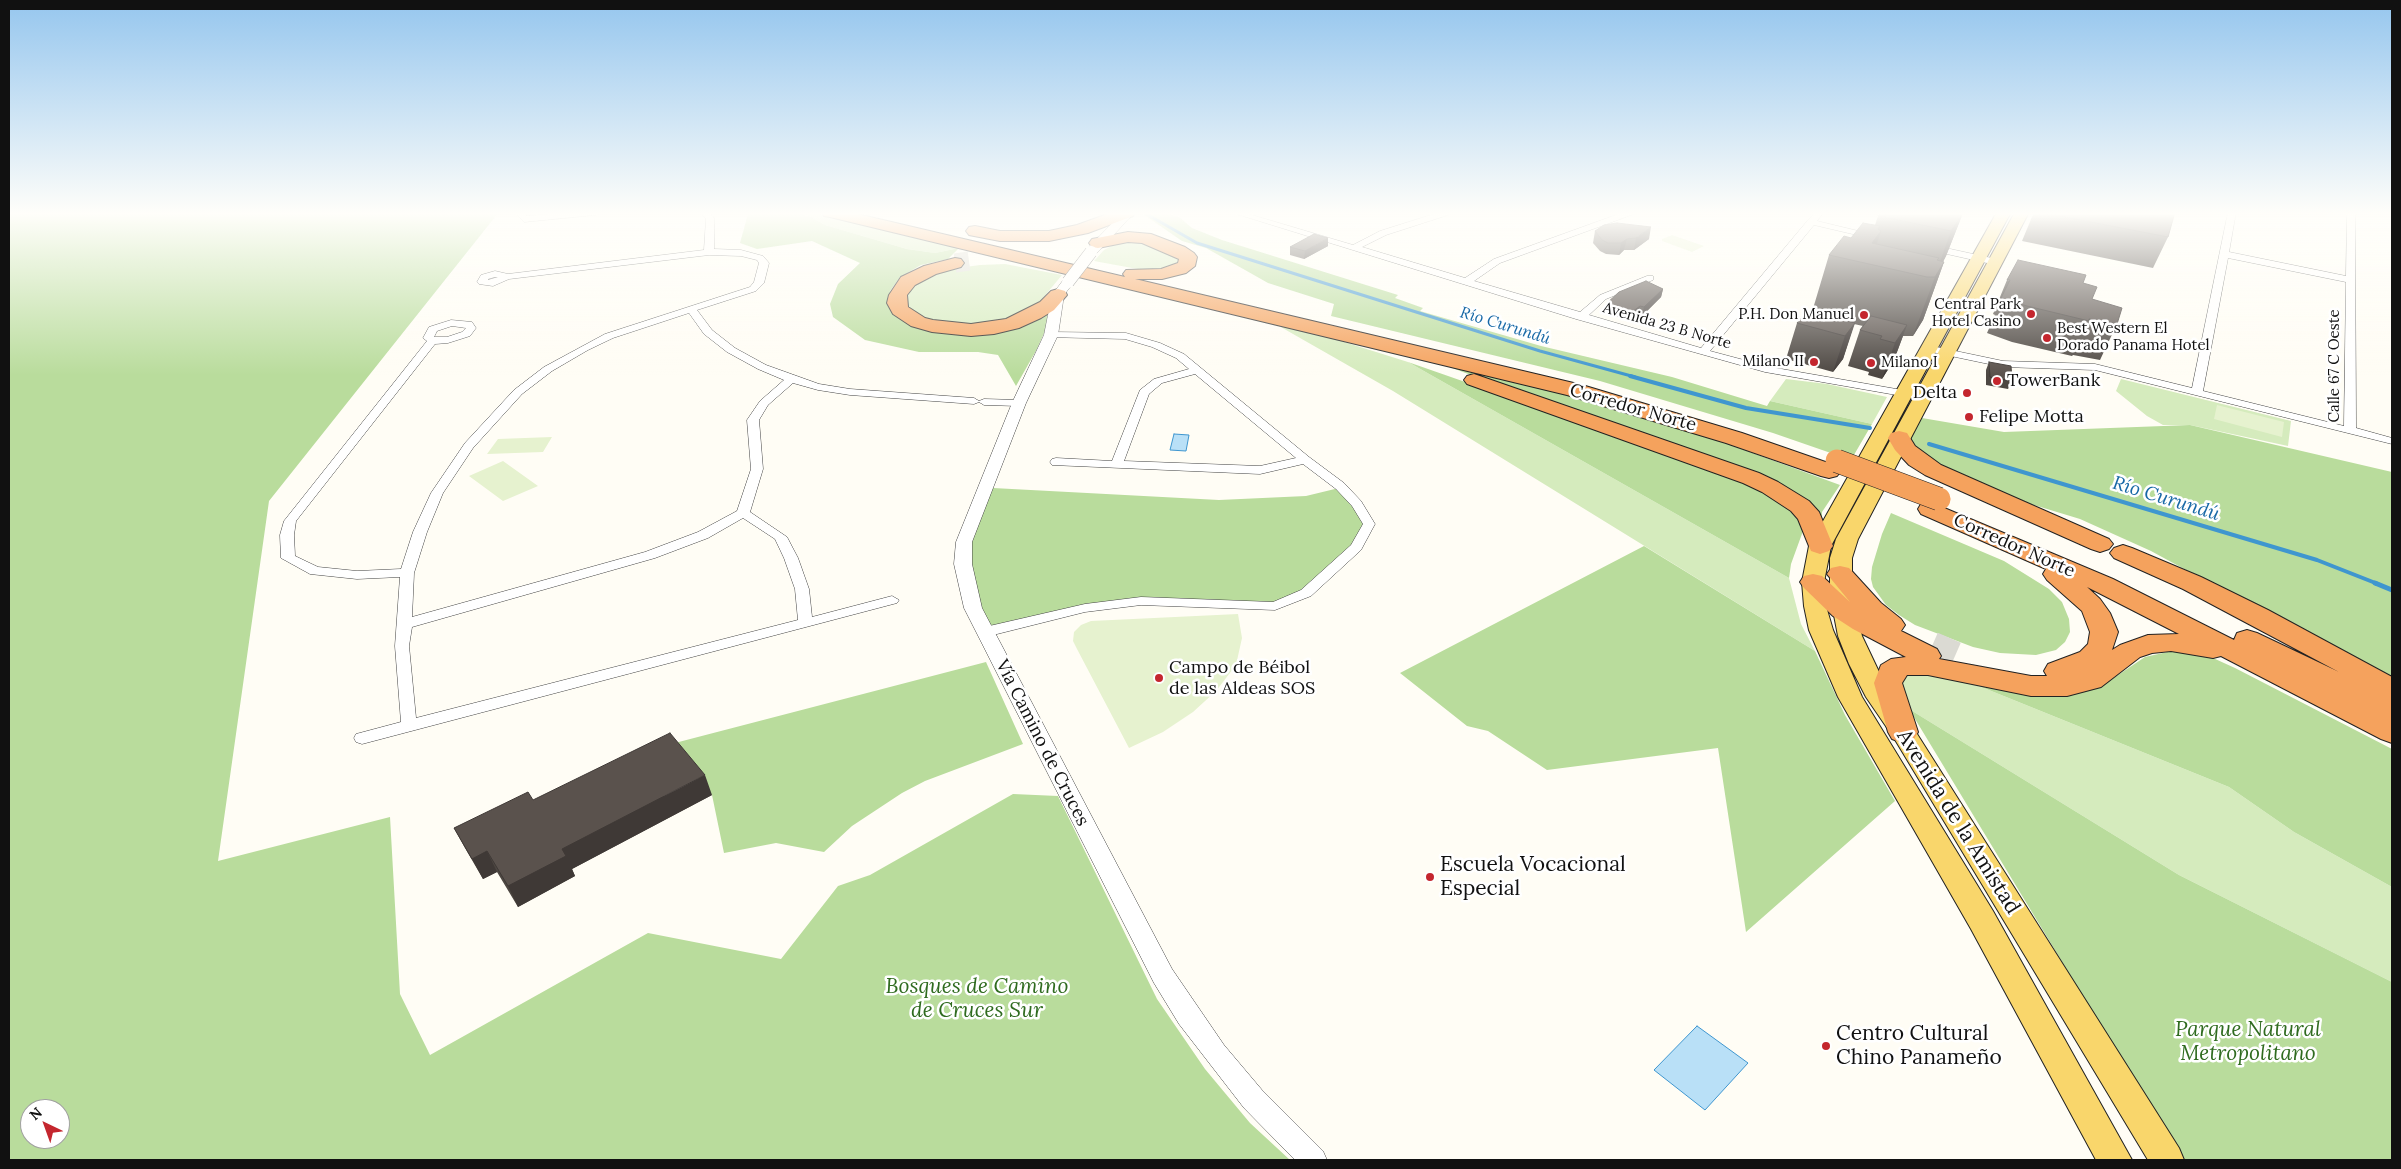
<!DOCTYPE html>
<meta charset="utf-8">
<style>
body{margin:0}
#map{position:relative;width:2401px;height:1169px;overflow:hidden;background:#fffdf5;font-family:Lora,serif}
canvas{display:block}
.frame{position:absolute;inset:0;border:10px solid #111;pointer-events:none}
.north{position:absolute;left:20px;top:1099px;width:50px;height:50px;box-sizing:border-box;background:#fff;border:1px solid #a0a0a0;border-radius:50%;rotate:318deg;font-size:14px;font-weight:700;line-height:20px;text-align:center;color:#111}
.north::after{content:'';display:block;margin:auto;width:18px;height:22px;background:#c4262e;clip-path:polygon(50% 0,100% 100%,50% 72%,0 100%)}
</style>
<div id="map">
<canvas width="2401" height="1169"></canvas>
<div class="frame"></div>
<div class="north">N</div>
</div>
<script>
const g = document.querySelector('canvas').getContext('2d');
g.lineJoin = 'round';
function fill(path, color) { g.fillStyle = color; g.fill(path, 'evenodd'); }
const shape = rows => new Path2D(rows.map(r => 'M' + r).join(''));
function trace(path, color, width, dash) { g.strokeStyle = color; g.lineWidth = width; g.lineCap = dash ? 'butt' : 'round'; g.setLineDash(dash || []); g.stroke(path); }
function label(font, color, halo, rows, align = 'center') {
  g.font = font + ' Lora,serif'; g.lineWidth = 5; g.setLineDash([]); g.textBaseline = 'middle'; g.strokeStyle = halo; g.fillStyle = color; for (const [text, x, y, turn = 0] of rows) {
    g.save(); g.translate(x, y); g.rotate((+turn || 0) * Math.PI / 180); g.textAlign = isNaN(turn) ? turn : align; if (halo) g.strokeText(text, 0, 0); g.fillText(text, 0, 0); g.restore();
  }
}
fill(shape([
 [789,212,811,212,959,248,935,253,907,249,825,225,809,216],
 [1142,240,1182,260,1172,269,1143,270,1094,261,1104,250,1115,244],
 [1005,264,1062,275,1038,304,1017,317,977,325,932,321,918,316,906,305,904,297,910,286,943,270,980,265],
 [1279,326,1325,336,1408,362,1789,578,1801,624,1815,651,1393,391],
 [1786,379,1827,384,1887,397,1872,424,1770,401],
 [2121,379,2291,421,2288,446,2190,425,2163,425,2147,416,2116,391],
 [1914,671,1974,684,2229,787,2294,832,2392,887,2392,982,2179,875,1909,709,1898,684,1901,675]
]), '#d5ebbd');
fill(shape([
 [9,212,499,212,269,501,218,861,390,817,400,994,430,1055,648,933,781,959,838,886,870,875,1013,794,1058,796,1157,999,1205,1069,1250,1123,1290,1160,9,1160],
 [30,1109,60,1109,60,1139,30,1139],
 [744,212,789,212,809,216,825,225,907,249,935,253,959,248,948,259,921,265,900,277,890,291,889,303,900,315,988,330,1047,309,1048,324,1037,349,1016,386,998,355,978,352,919,352,865,340,833,317,830,304,838,284,860,263,812,241,757,249,740,243,748,214],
 [1140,212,1163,212,1179,217,1192,228,1222,240,1398,295,1395,298,1423,308,1420,311,1541,346,1672,377,1767,406,1770,401,1872,424,1851,460,1773,433,1600,381,1331,316,1334,304,1268,283,1206,248,1182,241],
 [1423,357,1529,382,1698,433,1840,485,1822,512,1822,527,1812,510,1564,410],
 [1408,362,1717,470,1784,502,1799,519,1803,531,1791,564,1789,578],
 [1922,418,2004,432,2190,425,2392,472,2392,682,2151,551,2080,519,1988,491,1964,482,1908,442],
 [993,488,1219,500,1306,496,1339,488,1365,524,1353,545,1303,591,1274,604,1142,598,988,628,972,584,970,542],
 [1891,513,2004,561,2049,589,2062,602,2069,619,2070,632,2065,642,2056,650,2036,655,2000,653,1973,647,1915,625,1899,615,1886,605,1873,587,1871,579,1872,567,1882,534],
 [1644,546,1815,651,1845,715,1895,801,1746,932,1718,748,1547,770,1488,731,1467,726,1400,673],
 [2172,651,2213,658,2235,668,2392,749,2392,887,2294,832,2229,787,1974,684,2030,696,2055,696,2086,691,2103,685,2145,657],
 [986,662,1023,744,925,781,902,793,852,826,824,852,776,843,724,853,712,795,671,744],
 [1909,709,2179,875,2392,982,2392,1160,2182,1160]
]), '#b9dc9c');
fill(shape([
 [1672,235,1704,246,1692,252,1662,241,1662,239],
 [2217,405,2284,422,2282,437,2214,419],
 [552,437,543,452,487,454,498,439],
 [503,461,538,486,503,501,469,476],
 [1238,614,1242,638,1236,665,1216,691,1193,712,1163,732,1129,748,1077,649,1073,641,1074,632,1081,625,1091,621]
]), '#e6f2cf');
const water = shape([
 [1174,434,1189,435,1186,451,1170,450,1174,434],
 [1697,1026,1748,1063,1705,1110,1654,1070,1697,1026]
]);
fill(water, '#b9e0f7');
trace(water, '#3f96cf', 1);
trace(shape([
 [1143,212,1197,243,1540,351,1635,377]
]), '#3f96cf', 3);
trace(shape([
 [1630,376,1746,408,1870,428],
 [1929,444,2317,560,2378,584]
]), '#3f96cf', 4);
trace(shape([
 [2375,583,2392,590]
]), '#3f96cf', 5);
trace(shape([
 [955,263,969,261]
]), '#dbdad3', 19, [19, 9]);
trace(shape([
 [1932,646,1955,656]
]), '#dbdad3', 29, [29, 14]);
const minor = shape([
 [519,212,527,212,526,216,572,212,599,212,595,215,524,222,517,215,519,212],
 [700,212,709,212,714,218,714,249,741,250,763,256,769,263,764,283,756,291,697,310,712,330,735,348,766,365,819,384,850,389,974,398,979,401,984,399,1019,400,1025,403,1019,406,984,405,979,402,974,404,850,395,818,390,793,383,768,405,759,420,763,469,750,512,787,537,798,558,809,589,812,617,892,596,899,600,897,603,362,744,356,742,354,738,356,734,401,722,395,646,400,577,357,579,310,574,281,558,280,535,284,521,427,341,423,338,429,327,451,320,472,322,476,328,470,336,448,343,435,344,296,521,294,535,295,556,318,567,357,571,401,569,413,532,431,493,465,443,514,390,544,367,605,334,750,287,754,282,759,263,757,260,741,256,709,255,509,279,493,286,479,284,477,282,481,275,495,271,508,274,704,250,706,219,700,212],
 [495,277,498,277,488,280,488,279,495,277],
 [689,313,704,334,727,352,758,369,784,380,760,401,747,420,751,469,737,511,698,532,645,552,412,617,414,573,427,532,443,493,473,448,522,394,552,371,588,350,613,338,689,313],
 [452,326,466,328,462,332,447,337,434,337,437,331,452,326],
 [743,518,775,539,784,558,795,589,798,620,416,718,409,646,412,627,655,558,708,538,743,518],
 [1230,212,1242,212,1353,245,1380,231,1440,212,1452,212,1451,214,1386,235,1362,247,1465,278,1494,259,1624,212,1635,212,1634,214,1500,263,1474,281,1580,312,1600,295,1647,276,1653,276,1653,280,1606,299,1589,315,1701,348,1808,220,1816,212,1824,212,1817,221,1879,236,1874,239,1814,225,1710,351,1770,367,1925,394,1931,397,1925,400,1765,372,1576,319,1230,212],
 [2228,212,2236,212,2229,252,2346,276,2347,212,2355,212,2356,428,2392,438,2392,444,2095,370,2003,367,1927,351,1922,348,1927,345,2003,361,2095,364,2192,388,2228,212],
 [2228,258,2346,282,2344,426,2203,391,2228,258],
 [1932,245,1996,259,2001,262,1996,265,1929,250,1929,246,1932,245],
 [1051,332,1126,333,1160,343,1184,354,1309,457,1344,483,1361,501,1375,524,1361,550,1311,596,1275,610,1141,605,1085,612,985,637,980,635,978,632,980,629,985,627,1085,604,1141,597,1273,602,1301,590,1351,545,1363,524,1352,506,1336,489,1303,464,1260,474,1052,465,1050,462,1052,459,1056,458,1112,461,1140,390,1154,379,1189,369,1176,358,1152,347,1125,339,1047,337,1047,333,1051,332],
 [1195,374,1296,458,1260,466,1124,461,1149,394,1162,383,1195,374]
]);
const tertiary = shape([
 [1123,212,1135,212,1095,255,1087,255,1085,252,1087,249,1123,212],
 [1068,278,1074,282,1064,295,1058,335,1026,403,972,542,972,564,982,608,1172,969,1224,1045,1262,1090,1323,1151,1327,1160,1295,1160,1244,1108,1179,1024,1154,983,964,608,954,564,956,542,1012,403,1044,335,1052,295,1064,279,1068,278]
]);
const primary = shape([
 [1997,212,2011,212,1831,546,1824,582,1826,606,1833,630,1862,697,1993,911,2132,1160,2096,1160,1971,929,1838,697,1809,630,1804,606,1802,582,1809,546,1997,212],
 [2015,212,2029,212,1858,539,1852,558,1852,594,1862,636,1889,693,1912,726,2179,1148,2184,1160,2148,1160,1894,738,1866,697,1849,664,1838,636,1830,594,1830,558,1836,539,2015,212]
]);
const motorway = shape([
 [822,212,849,212,1125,277,1123,274,1126,270,1161,269,1178,263,1179,259,1142,243,1128,242,1098,248,1092,247,1089,243,1092,239,1128,232,1151,234,1185,247,1194,253,1197,257,1195,266,1186,273,1162,279,1135,279,1582,385,1742,433,1837,466,1841,471,1837,476,1829,478,1821,476,1726,443,1567,395,830,217,824,216,822,212],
 [1113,212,1135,212,1133,216,1088,233,1049,241,1000,241,969,235,966,231,969,227,975,226,1000,231,1049,231,1077,225,1113,212],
 [955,258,961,259,964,263,961,267,936,274,915,285,907,295,908,307,925,318,933,320,971,324,1006,319,1040,302,1051,291,1058,289,1065,291,1067,295,1054,310,1041,318,1019,328,994,334,971,336,932,332,911,326,893,314,887,303,889,295,901,277,924,266,955,258],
 [1474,374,1759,473,1778,482,1809,501,1819,512,1833,546,1829,551,1820,554,1811,551,1798,519,1791,511,1762,492,1743,483,1467,384,1464,380,1467,376,1474,374],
 [1899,431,1907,433,1915,446,1941,465,2109,539,2113,544,2109,549,2100,552,2091,549,1925,475,1909,465,1895,450,1888,438,1891,433,1899,431],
 [1930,502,2113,579,2234,640,2237,633,2247,630,2257,633,2339,672,2183,589,2114,558,2110,553,2114,548,2123,545,2132,548,2201,577,2268,610,2392,677,2392,743,2381,739,2221,656,2213,658,2171,651,2152,653,2140,657,2101,687,2067,696,2031,696,1928,675,1907,675,1902,683,1918,732,1914,739,1903,743,1892,739,1888,732,1874,683,1881,665,1891,659,1906,657,1853,629,1833,616,1804,588,1800,582,1804,576,1813,574,1822,576,1850,602,1827,574,1831,568,1840,566,1849,568,1881,603,1901,619,1905,625,1901,631,1937,649,1941,656,1939,659,2031,676,2047,676,2044,671,2048,664,2080,652,2088,644,2090,632,2082,611,2047,580,2043,574,2046,569,1921,514,1918,509,1921,504,1930,502],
 [2087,587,2095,591,2179,634,2148,635,2120,645,2112,650,2118,632,2110,613,2100,599,2087,587]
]);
trace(minor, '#444', 1);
trace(tertiary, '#444', 1);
trace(primary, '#222', 2);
trace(motorway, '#222', 2);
fill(minor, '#fff');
fill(tertiary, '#fff');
fill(primary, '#f9d66b');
fill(motorway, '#f5a25d');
const tertiaryBridge = shape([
 [1068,282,1091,252]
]);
const motorwayBridge = shape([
 [1837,461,1939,499]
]);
trace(tertiaryBridge, '#444', 13, []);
trace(motorwayBridge, '#222', 24, []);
trace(tertiaryBridge, '#fff', 12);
trace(motorwayBridge, '#f5a25d', 23);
fill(shape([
 [2034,212,2175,212,2168,237,2153,268,2022,241],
 [1963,213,1946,256,1943,262,1944,262,1923,320,1913,336,1903,336,1894,360,1882,379,1868,375,1869,372,1848,366,1860,330,1863,326,1854,324,1843,359,1833,372,1786,359,1797,323,1812,312,1829,255,1851,238,1875,225,1878,216],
 [1595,231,1649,239,1634,250,1624,250,1619,255,1606,254,1600,251,1593,243],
 [1328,246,1304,259,1290,255,1290,247],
 [2007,280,2092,299,2117,324,2100,360,2073,355,2072,356,2012,342,1987,333,1995,315,1993,314],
 [1663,289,1661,297,1642,316,1638,315,1630,320,1604,313,1606,304],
 [1989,362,2012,381,2008,389,1986,385,1986,370],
 [712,795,572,869,575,876,518,907,497,872,483,879,465,848,454,828,533,800]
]), '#4d4742');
fill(shape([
 [1963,213,1946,256,1935,276,1951,231],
 [1880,226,1877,237,1881,231,1870,264,1872,243,1878,229],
 [1651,227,1649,239,1634,250,1636,238],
 [1328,238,1328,246,1304,259,1305,251],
 [1627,239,1624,250,1619,255,1621,243],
 [1944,262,1923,320,1913,336,1935,277],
 [1663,289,1661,297,1642,316,1644,307],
 [1640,306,1638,315,1630,320,1632,312],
 [1855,323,1843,359,1833,372,1845,336],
 [1907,325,1894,360,1882,379,1895,343],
 [705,775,712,795,572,869,575,876,518,907,508,886,562,849],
 [487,851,497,872,483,879,472,859]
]), '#3f3936');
const building = shape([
 [1881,212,1887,212,1883,217,1878,216,1881,212],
 [1887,212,1957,212,1963,213,1951,231,1884,217,1887,212],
 [2039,212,2175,212,2168,237,2039,212],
 [1617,223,1651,227,1636,238,1627,239,1621,243,1608,243,1602,240,1595,231,1604,225,1617,223],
 [1863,223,1880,226,1878,229,1881,231,1872,243,1939,258,1937,260,1944,262,1935,277,1927,277,1829,255,1844,236,1851,238,1863,223],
 [1314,234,1328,238,1305,251,1290,247,1314,234],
 [2018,260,2086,275,2083,283,2097,287,2092,299,2122,308,2117,324,2089,319,2089,321,2027,306,2001,298,2010,280,2007,280,2018,260],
 [1646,281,1663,289,1644,307,1640,306,1632,312,1606,304,1619,292,1646,281],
 [1807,311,1855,323,1845,336,1797,323,1807,311],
 [1871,316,1907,325,1895,343,1880,339,1882,336,1860,330,1871,316],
 [1989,362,2011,366,2012,381,1990,377,1989,362],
 [670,733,705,775,562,849,566,856,508,886,487,851,472,859,454,828,528,792,533,800,670,733]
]);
fill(building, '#5a524d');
trace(building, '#3f3936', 1);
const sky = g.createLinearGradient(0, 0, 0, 375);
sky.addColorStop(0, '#95c6ee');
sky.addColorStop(0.57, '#fffefa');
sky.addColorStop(1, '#fffefa00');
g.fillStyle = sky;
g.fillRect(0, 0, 2401, 375);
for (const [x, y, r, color] of [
 [2031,314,5,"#c4262e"],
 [1864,315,5,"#c4262e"],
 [2047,338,5,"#c4262e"],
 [1814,362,5,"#c4262e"],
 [1871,363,5,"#c4262e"],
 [1997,381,5,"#c4262e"],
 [1967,393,5,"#c4262e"],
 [1969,417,5,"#c4262e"],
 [1159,678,5,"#c4262e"],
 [1430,877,5,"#c4262e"],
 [1826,1046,5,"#c4262e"]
]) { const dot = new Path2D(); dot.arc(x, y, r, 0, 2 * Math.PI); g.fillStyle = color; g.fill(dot); trace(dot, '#fff', 2); }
label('15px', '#111', '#fff', [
 ["Central Park",2021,305],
 ["Hotel Casino",2021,322],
 ["P.H. Don Manuel",1854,315],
 ["Best Western El",2057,329,"left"],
 ["Dorado Panama Hotel",2057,346,"left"],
 ["Milano II",1804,362],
 ["Milano I",1881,363,"left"]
], 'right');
label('15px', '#111', '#fff', [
 ["Avenida 23 B Norte",1667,326,16],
 ["Calle 67 C Oeste",2335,366,-90]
]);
label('italic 16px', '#1768a6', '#fff', [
 ["Río Curundú",1505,326,17]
]);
label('18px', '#111', '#fff', [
 ["TowerBank",2007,381],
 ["Delta",1957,393,"right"],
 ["Felipe Motta",1979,417],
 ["Campo de Béibol",1169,668],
 ["de las Aldeas SOS",1169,689]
], 'left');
label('18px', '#111', '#fff', [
 ["Corredor Norte",1633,408,16],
 ["Corredor Norte",2014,546,24],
 ["Vía Camino de Cruces",1042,743,63]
]);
label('italic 19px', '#1768a6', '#fff', [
 ["Río Curundú",2166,499,17]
]);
label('21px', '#111', '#fff', [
 ["Avenida de la Amistad",1958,822,58]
]);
label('21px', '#111', '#fff', [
 ["Escuela Vocacional",1440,865],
 ["Especial",1440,889],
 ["Centro Cultural",1836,1034],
 ["Chino Panameño",1836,1058]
], 'left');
label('italic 21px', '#2f6b1f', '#fff', [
 ["Bosques de Camino",977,987],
 ["de Cruces Sur",977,1011],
 ["Parque Natural",2248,1030],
 ["Metropolitano",2248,1054]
]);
</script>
